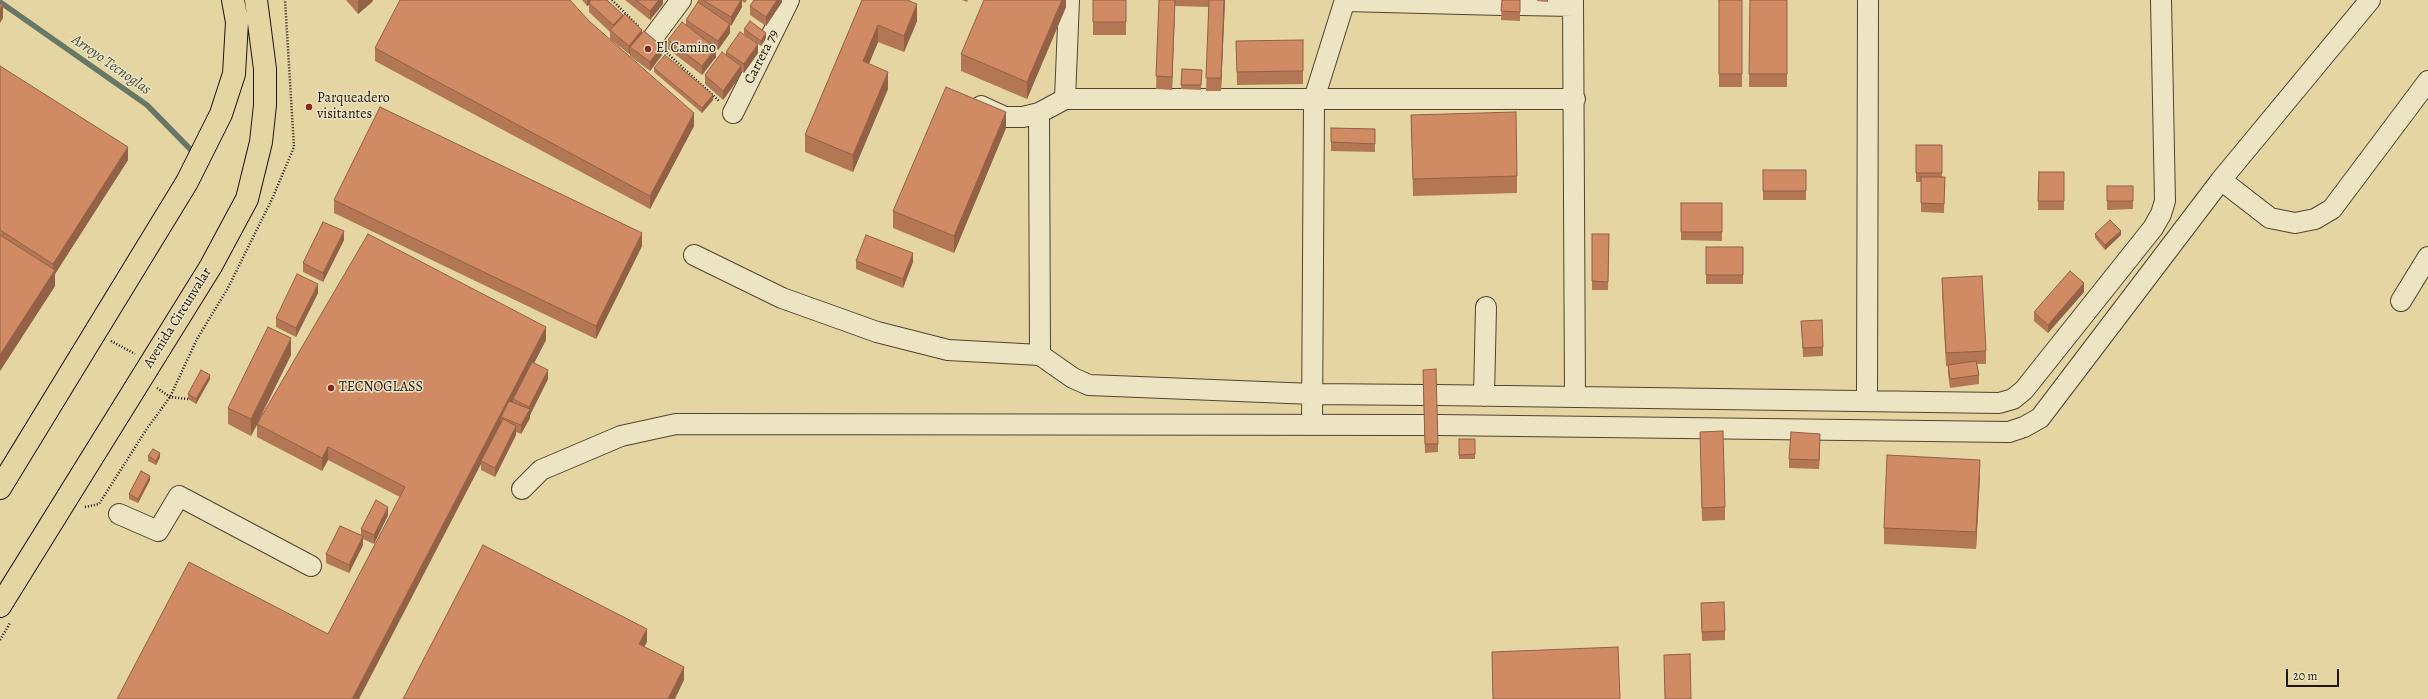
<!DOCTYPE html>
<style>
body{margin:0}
#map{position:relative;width:2428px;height:699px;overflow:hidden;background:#e4d5a3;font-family:Alegreya,serif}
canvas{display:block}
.scale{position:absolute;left:2286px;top:669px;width:53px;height:18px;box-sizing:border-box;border:2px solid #20140b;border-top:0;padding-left:5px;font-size:12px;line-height:14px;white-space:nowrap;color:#20140b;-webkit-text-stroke:3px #ede4c3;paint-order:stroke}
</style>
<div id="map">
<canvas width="2428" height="699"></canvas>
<div class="scale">20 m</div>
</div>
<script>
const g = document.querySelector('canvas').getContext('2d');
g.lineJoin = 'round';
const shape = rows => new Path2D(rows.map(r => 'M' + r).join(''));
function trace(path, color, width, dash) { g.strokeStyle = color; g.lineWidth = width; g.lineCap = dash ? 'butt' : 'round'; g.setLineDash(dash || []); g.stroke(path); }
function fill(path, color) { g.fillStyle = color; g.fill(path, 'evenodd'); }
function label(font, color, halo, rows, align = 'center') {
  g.font = font + ' Alegreya,serif'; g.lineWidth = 3; g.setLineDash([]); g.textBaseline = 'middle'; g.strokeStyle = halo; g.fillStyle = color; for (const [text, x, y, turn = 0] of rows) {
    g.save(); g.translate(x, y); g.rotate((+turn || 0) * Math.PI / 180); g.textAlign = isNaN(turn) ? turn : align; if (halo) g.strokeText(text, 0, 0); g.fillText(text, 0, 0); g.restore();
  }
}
trace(shape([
 [0,2,147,105,195,154]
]), '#677765', 5.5);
const minor = shape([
 [1573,0,1575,397],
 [1345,1,1502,5],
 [1520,5,1573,6],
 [652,39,681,0],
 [1065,99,1069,0],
 [981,106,1005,117,1023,117,1039,113,1065,99,1575,99],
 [733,113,789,0],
 [1039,113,1040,355],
 [2221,180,2270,218,2295,223,2315,219,2332,209,2428,81],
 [694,255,782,298,877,332,948,350,1040,355,1073,378,1089,385,1313,394,1423,395],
 [2401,301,2428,257],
 [1436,395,1999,403,2013,399,2024,390,2153,228,2161,214,2165,201,2161,0],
 [1484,396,1486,307],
 [1867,401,1868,0],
 [1312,425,1314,99,1345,0],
 [1437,425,2009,432,2024,427,2040,418,2221,180,2370,0],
 [522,489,541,470,621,436,676,424,1424,425],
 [119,514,158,531,179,496,311,566]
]);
const highway = shape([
 [0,488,187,182,221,114,234,74,237,22,233,0],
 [0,606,211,266,247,199,261,142,265,105,265,69,256,0]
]);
trace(minor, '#514431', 22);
trace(highway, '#20140b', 24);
trace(shape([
 [612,0,638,26],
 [665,51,719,101],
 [111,341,135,354],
 [157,388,170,397,188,399],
 [85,507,99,504,146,430,170,397,197,339,228,288,273,197,294,147,285,0],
 [0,640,10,623]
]), '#20140b', 2.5, [1, 2]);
trace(minor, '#ede4c3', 20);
trace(highway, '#e4d5a3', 22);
fill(shape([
 [346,0,373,0,372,2,358,14],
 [582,0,607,0,623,16,642,33,662,55,650,71,630,56,630,54,629,54,610,39,610,32,589,12,589,5,587,6],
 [625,0,663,0,663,4,650,20],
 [698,0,747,0,745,3,742,1,742,7,731,26,730,25,730,33,718,50,716,49,716,57,702,75,668,49,668,40,686,25,686,20,698,3],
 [782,0,782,2,766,26,750,15,750,6],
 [862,0,917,21,904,52,878,42,869,64,888,89,853,172,805,152,805,135],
 [962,0,968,0,967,2],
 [1066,0,1066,7,1027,99,961,71,961,54],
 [1093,0,1126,0,1126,35,1093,35],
 [1159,0,1225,0,1221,91,1206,91,1209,7,1175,6,1172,90,1156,89],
 [1502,0,1520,0,1520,21,1501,20],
 [1537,0,1548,0,1548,2,1537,1],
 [1719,0,1742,0,1742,87,1719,87],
 [1750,0,1787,0,1787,87,1749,87],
 [589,21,694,126,650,209,375,61,375,48],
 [744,29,766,38,761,46,744,34],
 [1236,41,1303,71,1303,84,1237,85],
 [726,52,758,53,744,73,741,71,741,75,723,100,705,84,705,75,726,55],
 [0,66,128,160,55,274,55,286,0,371],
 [654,68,713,100,702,113,654,72],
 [1182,69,1202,70,1201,90,1181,89],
 [1411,115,1517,176,1517,193,1413,196],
 [1006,128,954,253,893,228,893,211],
 [1331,128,1375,129,1375,152,1331,151],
 [1916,145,1942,145,1942,177,1945,177,1944,213,1921,212,1921,182,1916,182],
 [1763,170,1806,170,1806,200,1763,200],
 [2039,172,2064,172,2064,210,2038,210],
 [2107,186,2133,186,2133,209,2107,210],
 [334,200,642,246,596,339,334,213],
 [1681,203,1722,203,1722,241,1681,240],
 [1592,234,1609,234,1608,290,1592,290],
 [2095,234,2121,235,2105,250,2095,238],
 [344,240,323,282,303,272,303,263],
 [1706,247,1743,247,1743,284,1706,284],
 [856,261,913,262,903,288,856,269],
 [1942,278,1986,351,1986,364,1977,364,1979,375,1979,384,1950,388,1948,374,1948,366,1946,366,1942,291],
 [2084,292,2048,333,2034,321,2034,312],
 [318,293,296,337,276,327,276,318],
 [1801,321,1823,347,1823,356,1803,357],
 [546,340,534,363,548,379,530,415,530,418,521,434,516,432,516,435,495,477,481,470,481,464,328,634,400,497,328,460,322,471,257,437,257,425,251,436,228,424,228,408,291,355,260,418],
 [210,379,196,404,188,399,188,394],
 [1423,379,1438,444,1438,452,1425,453],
 [1700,432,1725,507,1725,520,1702,521],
 [1459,439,1475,439,1475,459,1459,459],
 [1820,443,1819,469,1789,468,1789,459],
 [148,456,160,457,156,465,148,461],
 [1980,476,1976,549,1884,544,1884,528],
 [150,480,138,503,129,499,129,494],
 [388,515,374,544,363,539,363,545,349,573,326,563,326,554,361,536,361,529],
 [1701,612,1725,631,1725,640,1702,641],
 [1492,652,1620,699,1493,699]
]), '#b37756');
fill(shape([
 [359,0,373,0,372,2,358,14,358,1],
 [587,0,593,0,589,3,589,5,587,6],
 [659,0,663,0,663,4,650,20,650,11],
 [741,0,742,0,742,7,731,26,731,17],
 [777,0,782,0,782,2,766,26,766,17],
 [1062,0,1066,0,1066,7,1027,99,1027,82],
 [1175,0,1175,6,1172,90,1172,77],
 [1224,0,1225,0,1221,91,1221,78],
 [917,4,917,21,904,52,904,36],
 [3,5,3,18,0,23,0,10],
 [623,15,623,23,613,32,613,25],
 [730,24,730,33,718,50,718,41],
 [878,25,878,42,863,78,863,61],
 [642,30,642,39,630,47,630,54,629,54,629,46],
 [766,33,766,38,761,46,761,41],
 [758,44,758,53,744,73,744,64],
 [662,46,662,55,650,71,650,62],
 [716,48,716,57,702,75,702,66],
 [741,66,741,75,723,100,723,91],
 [888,72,888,89,853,172,853,155],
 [713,95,713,100,702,113,702,108],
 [1006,112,1006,128,954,253,954,236],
 [694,113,694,126,650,209,650,196],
 [128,147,128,160,55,274,55,286,0,371,0,355,53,273,53,264],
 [344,231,344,240,323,282,323,273],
 [2121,231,2121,235,2105,250,2105,245],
 [642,233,642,246,596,339,596,326],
 [913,253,913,262,903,288,903,279],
 [2084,283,2084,292,2048,333,2048,325],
 [318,284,318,293,296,337,296,328],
 [546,327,546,340,515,400,513,399,513,403,501,417,501,425,481,461,481,464,359,699,352,699],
 [291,338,291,355,251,436,251,419],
 [548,370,548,379,530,415,530,418,521,434,521,425,529,410,529,407],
 [210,375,210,379,196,404,196,399],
 [516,426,516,435,495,477,495,468],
 [1820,434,1820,443,1819,469,1819,460],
 [328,447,328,460,322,471,322,458],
 [160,453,160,457,156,465,156,461],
 [1980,460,1980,476,1976,549,1976,532],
 [150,476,150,480,138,503,138,499],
 [388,507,388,515,374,544,374,535],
 [363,536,363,545,349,573,349,565],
 [647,629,647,642,639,657,639,644],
 [684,667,684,680,675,699,668,699]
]), '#926146');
const building = shape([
 [400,0,570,0,589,21,694,113,650,196,375,48,400,0],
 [591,0,607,0,623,15,613,25,589,3,591,0],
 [636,0,659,0,650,11,636,0],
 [703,0,741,0,731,17,703,0],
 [754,0,777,0,766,17,750,6,754,0],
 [862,0,907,0,917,4,904,36,878,25,863,61,888,72,853,155,805,135,862,0],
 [984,0,1062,0,1027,82,961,54,984,0],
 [1093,0,1126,0,1126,22,1093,22,1093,0],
 [1159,0,1175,0,1172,77,1156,76,1159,0],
 [1209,0,1224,0,1221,78,1206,78,1209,0],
 [1502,0,1520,0,1520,12,1501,11,1502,0],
 [1719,0,1742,0,1742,74,1719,74,1719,0],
 [1750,0,1787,0,1787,74,1749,74,1750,0],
 [698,2,730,24,718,41,686,20,698,2],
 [0,3,3,5,0,10,0,3],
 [625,14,642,30,629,46,610,30,625,14],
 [750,21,766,33,761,41,744,29,750,21],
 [682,22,716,48,702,66,668,40,682,22],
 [644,31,662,46,650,62,630,47,644,31],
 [740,32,758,44,744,64,726,52,740,32],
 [1303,40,1303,71,1237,72,1236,41,1303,40],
 [722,52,741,66,723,91,705,75,722,52],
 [665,55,713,95,702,108,654,68,665,55],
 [0,66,128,147,53,264,0,230,0,66],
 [1182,69,1202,70,1201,85,1181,85,1182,69],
 [946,87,1006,112,954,236,893,211,946,87],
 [380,107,642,233,596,326,334,200,380,107],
 [1516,112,1517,176,1413,179,1411,115,1516,112],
 [1331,128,1375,129,1375,144,1331,142,1331,128],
 [1916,145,1942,145,1942,173,1916,173,1916,145],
 [1763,170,1806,170,1806,191,1763,191,1763,170],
 [2039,172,2064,172,2064,201,2038,201,2039,172],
 [1921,177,1945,177,1944,204,1921,203,1921,177],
 [2107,186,2133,186,2133,201,2107,201,2107,186],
 [1681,203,1722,203,1722,232,1681,232,1681,203],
 [2110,220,2121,231,2105,245,2095,234,2110,220],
 [323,222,344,231,323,273,303,263,323,222],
 [368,234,546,327,352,699,117,699,189,562,328,634,405,487,328,447,322,458,257,424,368,234],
 [1592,234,1609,234,1608,282,1592,281,1592,234],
 [0,235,55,270,0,355,0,235],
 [866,235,913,253,903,279,856,261,866,235],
 [1706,247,1743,247,1743,275,1706,275,1706,247],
 [2070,271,2084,283,2048,325,2034,312,2070,271],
 [297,274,318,284,296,328,276,318,297,274],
 [1982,276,1986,351,1946,353,1942,278,1982,276],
 [1822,320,1823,347,1803,348,1801,321,1822,320],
 [268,327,291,338,251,419,228,408,268,327],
 [1976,361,1979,375,1950,379,1948,365,1976,361],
 [532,362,548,370,529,407,513,399,532,362],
 [1436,369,1438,444,1425,444,1423,370,1436,369],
 [201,370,210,375,196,399,188,394,201,370],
 [509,401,530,409,521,425,501,417,509,401],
 [503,419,516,426,495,468,481,461,503,419],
 [1723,431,1725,507,1702,508,1700,432,1723,431],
 [1791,432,1820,434,1819,460,1789,459,1791,432],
 [1459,439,1475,439,1475,454,1459,455,1459,439],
 [153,449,160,453,156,461,148,456,153,449],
 [1887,455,1980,460,1976,532,1884,528,1887,455],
 [141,471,150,476,138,499,129,494,141,471],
 [376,500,388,507,374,535,361,529,376,500],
 [340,526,363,536,349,565,326,554,340,526],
 [483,545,647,629,639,644,684,667,668,699,403,699,483,545],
 [1724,602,1725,631,1702,632,1701,603,1724,602],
 [1618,647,1620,699,1493,699,1492,652,1618,647],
 [1690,654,1691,699,1665,699,1664,655,1690,654]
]);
fill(building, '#d08a64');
trace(building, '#926146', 1);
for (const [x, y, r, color] of [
 [648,49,4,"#8f2418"],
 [309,107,4,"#8f2418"],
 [331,388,4,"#8f2418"]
]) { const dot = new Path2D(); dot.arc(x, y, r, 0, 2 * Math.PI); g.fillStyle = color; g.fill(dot); trace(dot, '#ede4c3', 1.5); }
label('14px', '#20140b', '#ede4c3', [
 ["El Camino",656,49],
 ["Parqueadero",317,99],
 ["visitantes",317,115],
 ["TECNOGLASS",339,388]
], 'left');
label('14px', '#20140b', '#ede4c3', [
 ["Carrera 79",762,57,-63],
 ["Avenida Circunvalar",178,318,-58]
]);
label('italic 15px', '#4a4e40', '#ede4c3', [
 ["Arroyo Tecnoglas",111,65,35]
]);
</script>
